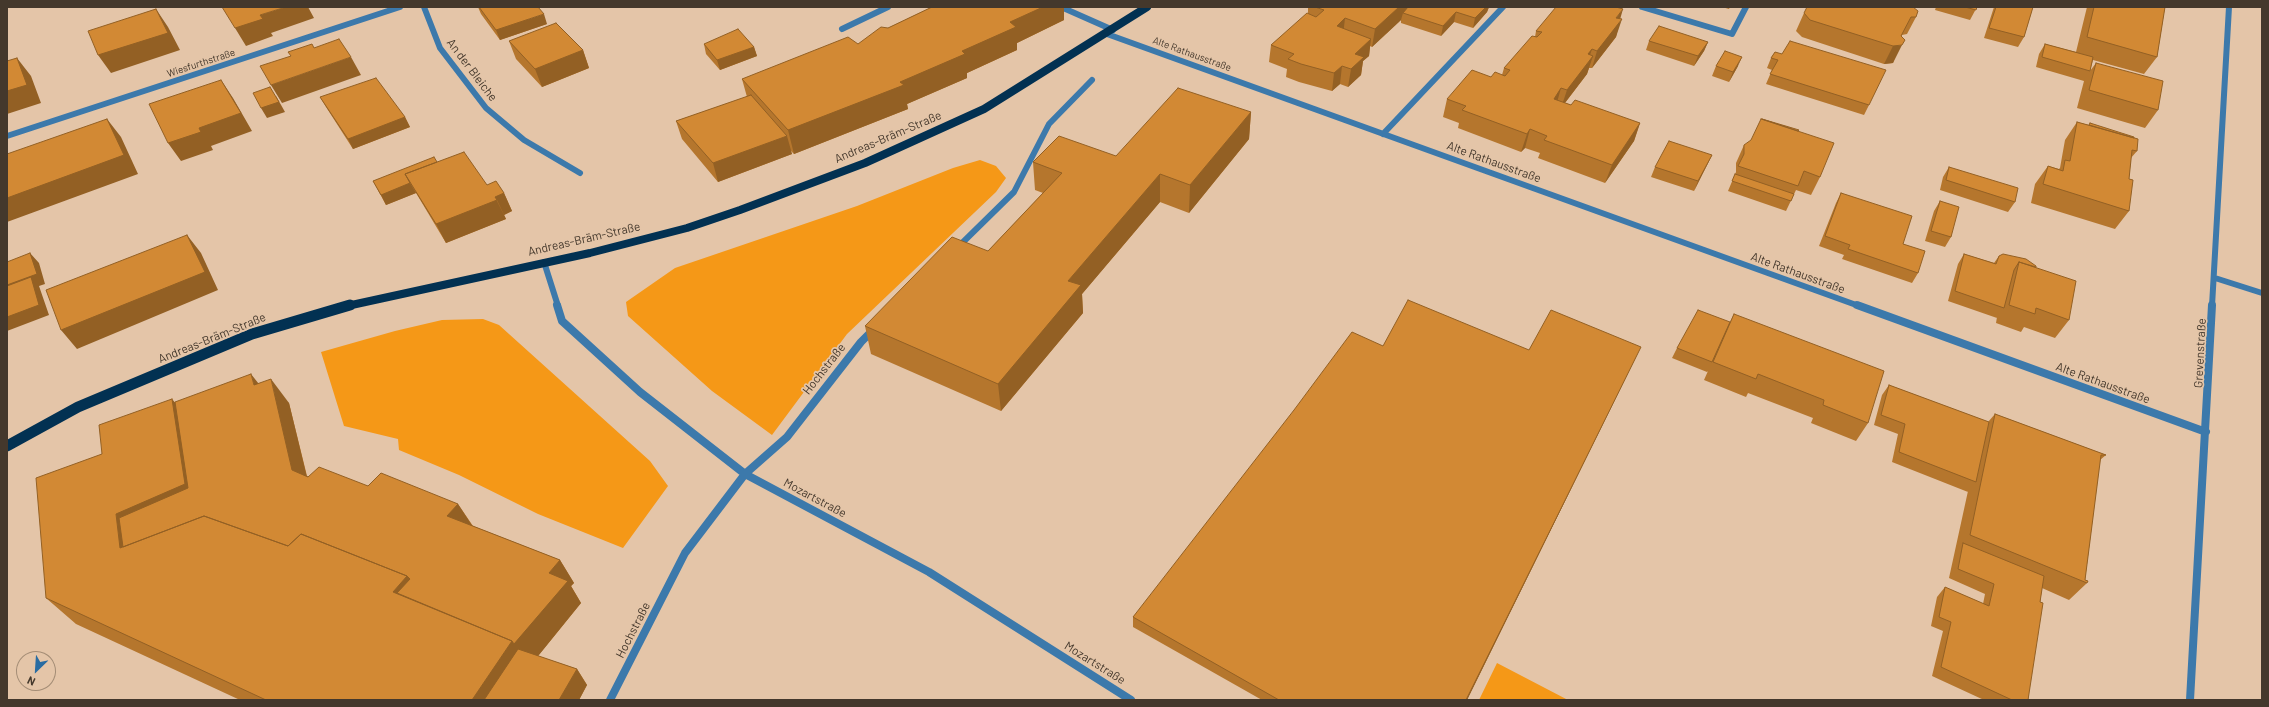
<!DOCTYPE html>
<meta charset="utf-8">
<style>
body{margin:0}
#map{position:relative;width:2269px;height:707px;overflow:hidden;background:#e4c5a8;font-family:Barlow,sans-serif}
canvas{display:block}
.frame{position:absolute;inset:0;border:8px solid #44382c;pointer-events:none}
.north{position:absolute;left:16px;top:651px;width:40px;height:40px;box-sizing:border-box;background:#e4c5a8;border:1px solid #a48d76;border-radius:50%;rotate:205deg;font-size:11px;font-weight:700;line-height:16px;text-align:center;color:#44382c}
.north::after{content:'';display:block;margin:auto;width:14px;height:18px;background:#296ca2;clip-path:polygon(50% 0,100% 100%,50% 72%,0 100%)}
</style>
<div id="map">
<canvas width="2269" height="707"></canvas>
<div class="frame"></div>
<div class="north">N</div>
</div>
<script>
const g = document.querySelector('canvas').getContext('2d');
g.lineJoin = 'round';
function fill(path, color) { g.fillStyle = color; g.fill(path, 'evenodd'); }
const shape = rows => new Path2D(rows.map(r => 'M' + r).join(''));
function trace(path, color, width, dash) { g.strokeStyle = color; g.lineWidth = width; g.lineCap = dash ? 'butt' : 'round'; g.setLineDash(dash || []); g.stroke(path); }
function label(font, color, halo, rows, align = 'center') {
  g.font = font + ' Barlow,sans-serif'; g.lineWidth = 3.5; g.setLineDash([]); g.textBaseline = 'middle'; g.strokeStyle = halo; g.fillStyle = color; for (const [text, x, y, turn = 0] of rows) {
    g.save(); g.translate(x, y); g.rotate((+turn || 0) * Math.PI / 180); g.textAlign = isNaN(turn) ? turn : align; if (halo) g.strokeText(text, 0, 0); g.fillText(text, 0, 0); g.restore();
  }
}
fill(shape([
 [980,160,996,166,1006,178,996,192,847,334,772,435,712,391,628,316,626,302,675,268,857,206,953,168],
 [483,319,499,325,650,461,668,486,623,548,538,514,459,475,399,450,398,439,344,426,321,352,395,331,442,320],
 [1497,663,1568,700,1479,700]
]), '#f59817');
trace(shape([
 [424,7,440,48,486,108,524,140,580,173],
 [1061,7,1113,30],
 [1642,7,1732,34,1746,7],
 [842,29,888,7],
 [1107,34,1859,306],
 [1383,134,1503,7],
 [7,136,400,7],
 [957,248,1014,192,1049,124,1092,80],
 [544,262,558,306],
 [2215,278,2262,293],
 [2212,306,2229,7]
]), '#3c79ab', 6);
trace(shape([
 [557,305,562,321,640,392,745,474,929,572,1131,700],
 [1857,305,2206,432],
 [610,700,685,553,745,474,787,437,861,342,874,329],
 [2190,700,2212,305]
]), '#3c79ab', 8);
trace(shape([
 [347,306,590,253,687,228,740,210,865,163,984,109,1147,7]
]), '#023152', 8);
trace(shape([
 [7,446,78,407,252,334,350,305]
]), '#023152', 11);
fill(shape([
 [478,7,479,7,547,24,500,40,481,14],
 [932,7,1064,7,1064,20,1017,43,1017,50,967,73,967,78,907,104,908,109,794,154,790,150,792,154,718,182,682,139,676,121,747,97,742,79,858,44,888,28],
 [1308,7,1489,7,1487,12,1473,28,1454,22,1441,36,1401,23,1401,20,1372,47,1370,46,1369,56,1363,61,1361,75,1348,87,1340,84,1332,91,1299,82,1286,77,1287,69,1269,62,1271,45,1308,14],
 [1722,7,1730,7,1729,9],
 [1936,7,1977,7,1970,20,1935,10],
 [1994,7,2033,7,2024,37,2018,47,1984,38],
 [2087,7,2165,7,2157,57,2144,74,2093,60,2090,71,2096,63,2158,110,2145,128,2077,108,2084,81,2036,67,2039,54,2045,44,2076,52],
 [1804,13,1916,17,1907,34,1902,35,1893,63,1884,64,1802,37,1796,31],
 [1620,19,1616,37,1592,68,1589,68,1587,74,1565,103,1571,105,1640,123,1634,141,1605,183,1538,158,1540,153,1525,148,1521,152,1458,128,1459,123,1443,117,1447,99,1491,77,1502,75,1504,68,1535,37,1536,31],
 [509,41,583,50,589,68,542,87,516,59],
 [1649,41,1708,42,1704,51,1694,66,1646,50],
 [704,44,754,47,757,56,720,70,706,54],
 [1775,52,1869,105,1864,115,1766,84,1772,70,1767,68,1771,58],
 [1716,66,1738,66,1729,82,1712,76],
 [320,97,405,117,410,127,353,149,326,107],
 [1251,112,1249,139,1189,213,1160,202,1082,294,1083,313,1001,411,871,354,865,326,988,251,1043,193,1035,190,1033,162,1116,156],
 [2077,122,2089,125,2090,123,2137,151,2131,158,2129,179,2129,211,2115,229,2031,203,2035,184,2048,166,2059,169,2060,168,2065,140],
 [1798,131,1820,177,1811,195,1796,190,1786,211,1728,191,1736,172,1736,163,1744,145],
 [1712,155,1694,191,1651,177,1655,167],
 [437,162,504,193,512,211,504,215,506,219,446,243,416,193,386,205,373,181],
 [1949,167,2015,202,2008,212,1940,190,1943,177],
 [1841,193,1903,244,1918,273,1912,283,1842,259,1844,255,1819,246,1836,203],
 [1940,201,1951,237,1945,247,1925,241,1934,211],
 [1964,254,1994,263,1999,256,2036,267,2069,320,2055,338,2024,327,2021,332,1996,323,1997,317,1997,318,1948,301,1958,264],
 [1734,314,1868,423,1856,441,1811,423,1813,418,1748,393,1746,397,1704,380,1708,371,1707,372,1672,358,1677,348,1730,322],
 [1383,346,1529,350,1636,357,1467,700,1262,700,1133,627,1133,617],
 [259,383,289,403,307,476,368,486,458,504,473,526,560,560,574,583,571,586,581,603,538,656,577,669,587,685,579,700,240,700,76,624,46,598,102,454,175,402],
 [1889,385,1988,422,1995,414,2106,455,2100,460,2085,580,2087,583,2069,600,2042,588,2028,700,1984,700,1932,676,1943,631,1931,626,1937,597,1945,587,1983,604,1985,594,1949,578,1968,491,1968,492,1892,462,1898,434,1874,425,1882,395]
]), '#b5762d');
fill(shape([
 [286,7,308,7,314,18,271,33,273,36,246,46,235,28,260,15],
 [1043,7,1064,7,1064,20,1017,43,1017,50,967,73,967,78,907,104,908,109,794,154,788,130,900,82,962,51,1010,22],
 [1399,7,1414,7,1403,13,1401,20,1372,47,1375,29],
 [1486,7,1489,7,1487,12,1473,28,1475,18],
 [156,9,168,27,180,50,111,73,98,55],
 [1623,9,1619,23,1622,19,1616,37,1592,68,1597,51,1616,18],
 [1456,12,1454,22,1441,36,1443,26],
 [544,14,547,24,500,40,496,30],
 [1345,18,1343,36,1337,26],
 [1371,39,1369,56,1363,61,1361,75,1348,87,1351,69,1355,54],
 [1708,42,1704,51,1694,66,1698,56],
 [1902,45,1893,63,1884,64,1893,46],
 [754,47,757,56,720,70,717,60],
 [1592,49,1587,64,1593,56,1587,74,1561,108,1567,90,1588,54],
 [583,50,589,68,542,87,535,69],
 [351,57,361,75,282,103,271,85],
 [1742,57,1738,66,1729,82,1733,72],
 [17,58,31,76,41,103,7,114,7,91],
 [1342,66,1340,84,1332,91,1334,73],
 [221,80,233,98,252,131,211,146,213,150,181,161,168,143,199,128],
 [1561,88,1556,106,1554,99],
 [276,96,285,112,267,118,261,108],
 [1251,112,1249,139,1189,213,1190,185],
 [405,117,410,127,353,149,348,139],
 [107,119,121,137,138,174,7,222,7,198],
 [1640,123,1634,141,1605,183,1612,165],
 [1530,129,1525,148,1521,152,1527,134],
 [787,136,792,154,718,182,713,163],
 [1712,155,1694,191,1698,181],
 [1160,174,1160,202,1082,294,1083,313,1001,411,998,384,1068,281],
 [410,183,416,193,386,205,381,195],
 [504,193,512,211,504,215,495,197],
 [497,200,506,219,446,243,436,224],
 [187,235,201,253,218,290,77,349,61,330],
 [30,253,39,263,45,284,39,286,49,315,7,331,7,285],
 [1641,347,1636,357,1467,700,1466,700],
 [251,374,270,398,254,385],
 [271,379,289,403,311,494,292,470],
 [172,399,195,426,210,511,120,548,116,514],
 [458,504,473,527,447,516],
 [560,560,574,583,571,586,581,603,530,666,507,700,472,700,512,641,549,573],
 [407,576,427,601,423,606,393,592],
 [577,669,587,685,579,700,559,700]
]), '#936024');
const building = shape([
 [222,7,286,7,260,15,263,19,235,28,222,7],
 [479,7,538,7,544,14,496,30,479,7],
 [932,7,1043,7,1010,22,1016,27,962,51,965,54,900,82,904,85,788,130,742,79,848,37,858,44,881,27,888,28,932,7],
 [1315,7,1399,7,1375,29,1345,18,1337,26,1371,39,1355,54,1364,57,1351,69,1342,66,1334,73,1301,64,1288,59,1294,54,1271,45,1307,13,1316,17,1324,10,1315,7],
 [1408,7,1486,7,1475,18,1456,12,1443,26,1403,13,1408,7],
 [1556,7,1616,7,1623,9,1616,18,1622,19,1597,51,1592,49,1588,54,1593,56,1567,90,1561,88,1554,99,1571,105,1575,100,1640,123,1612,165,1544,140,1547,136,1530,129,1527,134,1462,110,1466,106,1447,99,1472,70,1491,77,1495,72,1505,76,1510,70,1504,68,1532,36,1537,37,1542,32,1536,31,1556,7],
 [1807,7,1913,7,1918,11,1916,17,1911,17,1901,36,1905,40,1902,45,1893,46,1810,20,1804,13,1807,7],
 [1965,7,1977,7,1976,10,1965,7],
 [1996,7,2033,7,2024,37,1989,28,1996,7],
 [2094,7,2165,7,2157,57,2087,37,2094,7],
 [156,9,168,33,98,55,88,31,156,9],
 [556,23,583,50,535,69,509,41,556,23],
 [1659,26,1708,42,1698,56,1649,41,1659,26],
 [738,29,754,47,717,60,704,44,738,29],
 [339,39,351,57,271,85,260,66,291,56,288,52,312,44,314,48,339,39],
 [1790,41,1886,70,1869,105,1770,74,1778,60,1771,58,1775,52,1782,54,1790,41],
 [2045,44,2093,57,2090,71,2042,57,2045,44],
 [1725,51,1742,57,1733,72,1716,66,1725,51],
 [17,58,27,85,7,91,7,61,17,58],
 [2096,63,2163,81,2158,110,2089,90,2096,63],
 [376,78,405,117,348,139,320,97,376,78],
 [221,80,241,113,199,128,201,132,168,143,149,104,221,80],
 [270,87,279,102,261,108,253,93,270,87],
 [1178,88,1251,112,1190,185,1160,174,1068,281,1081,285,998,384,865,326,952,237,988,251,1062,173,1033,162,1059,136,1116,156,1178,88],
 [751,95,787,136,713,163,676,121,751,95],
 [107,119,124,155,7,198,7,154,107,119],
 [1761,119,1834,143,1820,177,1804,171,1798,186,1738,166,1744,154,1744,145,1751,140,1761,119],
 [1762,119,1799,130,1798,131,1762,119],
 [2077,122,2138,139,2137,151,2132,150,2129,179,2133,180,2129,211,2043,184,2048,166,2063,171,2065,160,2070,161,2077,122],
 [2090,123,2134,137,2134,138,2089,125,2090,123],
 [1669,141,1712,155,1698,181,1655,167,1669,141],
 [464,152,487,185,496,181,504,193,495,197,497,200,436,224,405,174,464,152],
 [434,157,437,162,405,174,410,183,381,195,373,181,434,157],
 [1949,167,2018,188,2015,202,1946,180,1949,167],
 [1735,174,1794,194,1791,201,1732,181,1735,174],
 [1841,193,1912,216,1903,244,1925,251,1918,273,1848,249,1850,245,1825,236,1841,193],
 [1940,201,1959,207,1951,237,1931,231,1940,201],
 [187,235,205,272,61,330,46,290,187,235],
 [30,253,37,274,7,285,7,262,30,253],
 [1964,254,1996,264,1999,256,2003,254,2026,259,2036,266,2036,267,2019,262,2014,270,2004,308,1955,291,1964,254],
 [2019,262,2076,281,2069,320,2036,308,2035,314,2009,305,2019,262],
 [31,277,39,305,7,317,7,286,31,277],
 [1408,300,1529,350,1551,310,1641,347,1466,700,1279,700,1133,617,1294,410,1352,332,1383,346,1408,300],
 [1698,310,1730,322,1712,362,1677,348,1698,310],
 [1734,314,1884,371,1868,423,1823,405,1824,400,1758,374,1756,379,1713,362,1734,314],
 [251,374,254,385,271,379,292,470,308,477,319,467,368,486,381,473,458,504,447,516,560,560,549,573,568,581,514,644,512,641,397,593,410,579,407,576,301,534,288,546,204,516,123,547,119,518,188,488,175,402,251,374],
 [1889,385,1989,422,1976,482,1899,452,1905,424,1881,415,1889,385],
 [172,399,185,484,116,514,120,548,204,516,288,546,301,534,407,576,393,592,512,641,472,700,266,700,46,598,36,478,102,454,99,425,172,399],
 [1995,414,2106,455,2101,455,2085,580,2088,581,2087,583,1970,535,1995,414],
 [1963,543,2044,576,2040,602,2043,603,2028,700,2012,700,1941,667,1951,622,1939,617,1945,587,1989,606,1994,584,1958,569,1963,543],
 [518,649,577,669,559,700,484,700,518,649]
]);
fill(building, '#d28934');
trace(building, '#936024', 1);
label('10px', '#44382c', '#e4c5a8', [
 ["Alte Rathausstraße",1192,54,20],
 ["Wiesfurthstraße",201,63,-18]
]);
label('12px', '#44382c', '#e4c5a8', [
 ["An der Bleiche",472,70,53],
 ["Andreas-Bräm-Straße",888,137,-23],
 ["Alte Rathausstraße",1494,162,20],
 ["Andreas-Bräm-Straße",584,239,-13],
 ["Alte Rathausstraße",1798,273,20],
 ["Andreas-Bräm-Straße",212,338,-22],
 ["Grevenstraße",2200,353,-87],
 ["Hochstraße",824,369,-52],
 ["Alte Rathausstraße",2103,383,20],
 ["Mozartstraße",815,498,28],
 ["Hochstraße",633,630,-63],
 ["Mozartstraße",1095,663,32]
]);
</script>
